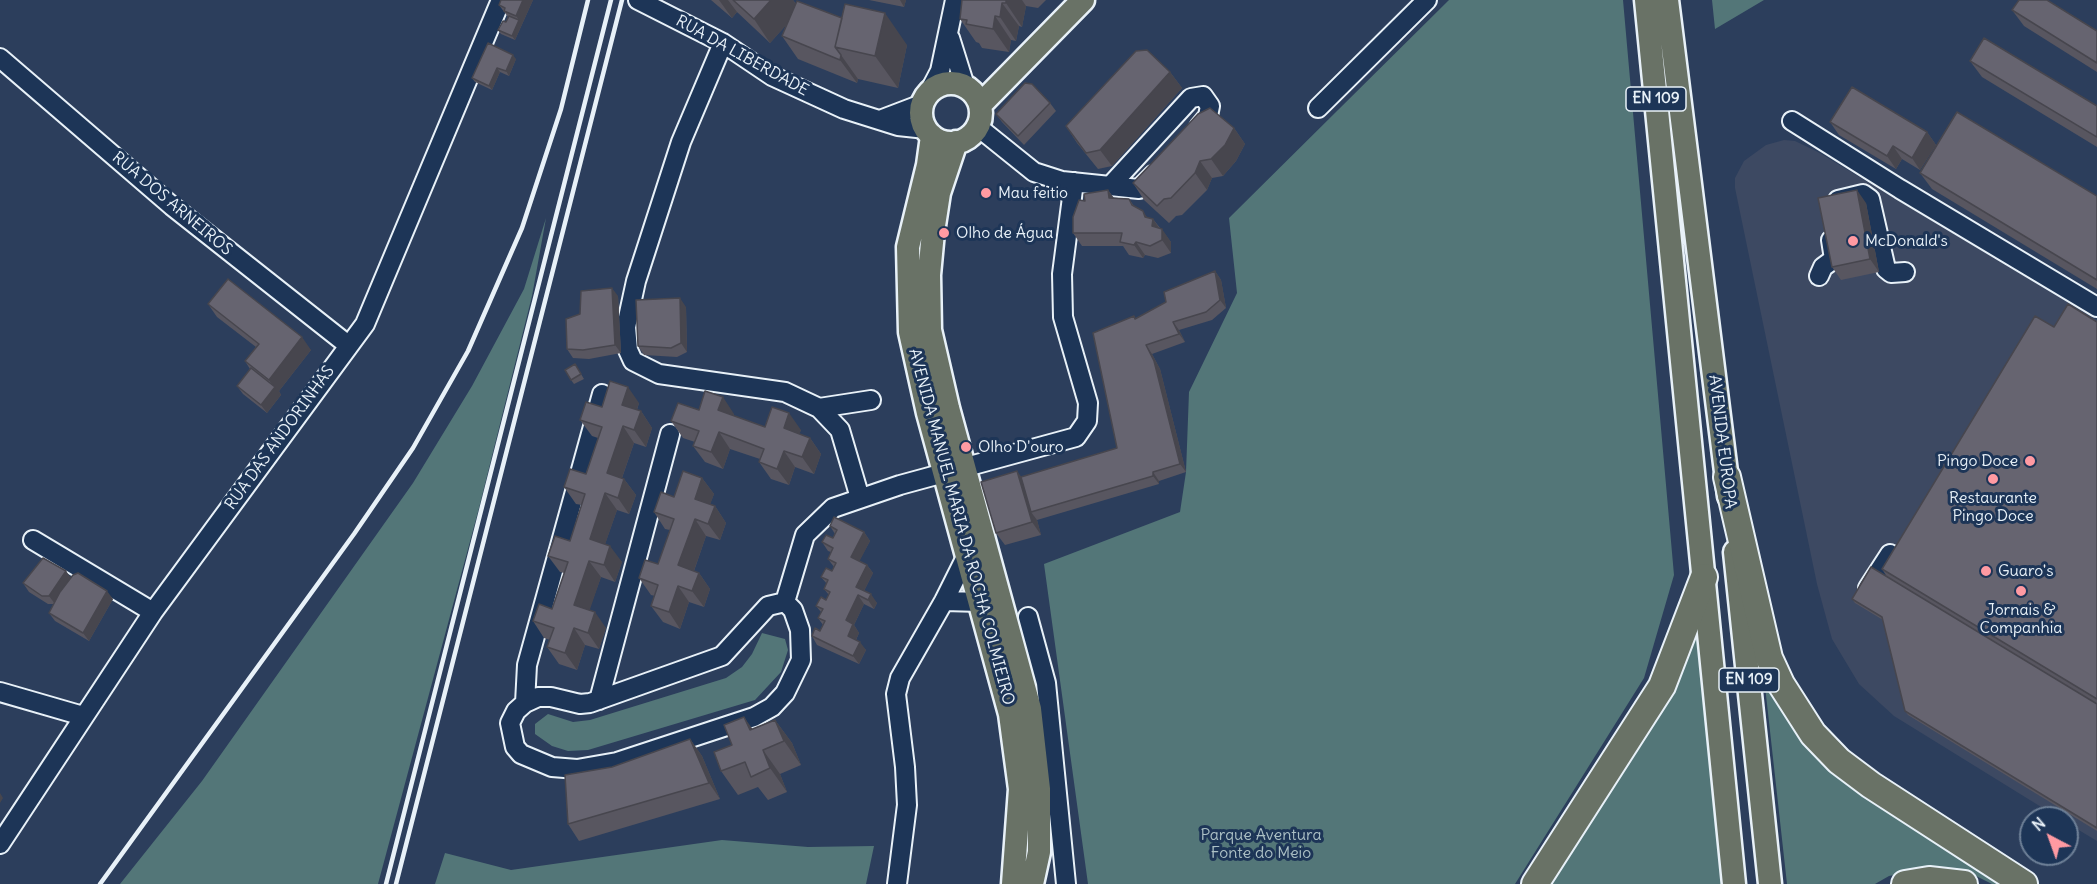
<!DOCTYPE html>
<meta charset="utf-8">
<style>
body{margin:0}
#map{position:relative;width:2097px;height:884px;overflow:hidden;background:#2c3e5c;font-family:Delius,sans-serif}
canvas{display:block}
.north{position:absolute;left:2019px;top:806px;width:60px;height:60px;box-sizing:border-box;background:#1d3557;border:2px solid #6e8097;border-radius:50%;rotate:319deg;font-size:16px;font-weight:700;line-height:24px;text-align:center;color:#e8f1f8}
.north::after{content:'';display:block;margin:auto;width:21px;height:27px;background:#ff9aa2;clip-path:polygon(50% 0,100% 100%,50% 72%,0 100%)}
</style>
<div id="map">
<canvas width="2097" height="884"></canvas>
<div class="north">N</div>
</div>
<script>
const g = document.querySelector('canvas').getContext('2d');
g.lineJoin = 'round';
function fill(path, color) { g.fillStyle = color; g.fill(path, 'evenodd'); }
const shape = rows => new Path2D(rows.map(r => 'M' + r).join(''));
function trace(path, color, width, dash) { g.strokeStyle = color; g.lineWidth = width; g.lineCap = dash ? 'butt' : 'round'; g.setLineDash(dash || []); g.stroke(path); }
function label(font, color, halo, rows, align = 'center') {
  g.font = font + ' Delius,sans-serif'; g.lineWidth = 6; g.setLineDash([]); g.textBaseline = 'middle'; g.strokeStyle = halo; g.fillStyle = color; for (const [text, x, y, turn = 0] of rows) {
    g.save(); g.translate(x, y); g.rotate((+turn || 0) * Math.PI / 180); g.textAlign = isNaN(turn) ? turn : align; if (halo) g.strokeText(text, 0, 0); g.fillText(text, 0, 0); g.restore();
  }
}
fill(shape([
 [1784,140,1795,141,1818,152,2097,320,2097,841,2067,823,2067,818,2059,818,1894,716,1859,684,1832,639,1817,584,1735,188,1735,178,1744,161,1766,145]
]), '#3d4962');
fill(shape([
 [1449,0,1623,0,1674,575,1644,678,1515,884,1088,884,1044,564,1180,512,1186,472,1189,392,1237,293,1229,218],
 [1712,0,1764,0,1715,29],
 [546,218,532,296,479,508,378,884,120,884,202,781,413,483,472,386,524,289],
 [1695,622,1722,884,1547,884],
 [762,633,785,639,788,650,781,672,755,700,588,750,568,751,552,746,535,734,535,724,548,714,573,722,590,720,726,678,742,667,752,654],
 [1763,668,1780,701,2010,884,1992,884,1968,872,1925,868,1889,876,1875,884,1787,884],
 [722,840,808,847,874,846,866,884,435,884,445,853,511,870]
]), '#537678');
const minor = shape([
 [638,0,723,43,772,76,844,109,898,126,926,129],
 [950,38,965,86],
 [723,43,681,142,636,281,626,327,628,350,633,361,659,374,785,392,819,408,871,400],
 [0,58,172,206,348,345],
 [929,92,940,71,955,0],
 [1318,108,1427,0],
 [880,120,922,104],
 [1792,121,1900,189,2097,307],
 [978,127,1034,172,1062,181,1139,189,1153,175],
 [1111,185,1191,98,1203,96,1210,106,1208,116,1199,127],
 [1838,200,1863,194,1870,199,1886,269,1891,273,1905,272],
 [1819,276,1823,267,1834,259,1831,240],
 [819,408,840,430,860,498],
 [33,540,153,612],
 [1872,591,1868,588,1890,554],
 [944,601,981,602],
 [785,602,793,610,800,630,801,660,785,693,772,707,754,717,617,762,577,769,552,767,521,754,515,747,510,723,516,711,525,703,538,697,551,697,580,704,590,703,722,656,768,606,785,602],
 [785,602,805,535,833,508,900,485,1076,437,1087,421,1088,403,1063,317,1062,274,1074,182],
 [1028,617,1046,683,1066,884],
 [0,692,83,716],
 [599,700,670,434],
 [525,703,527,665,602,394],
 [0,844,153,612,365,324,501,0],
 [897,884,907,805,905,767,896,694,900,678,944,601,967,555]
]);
const major = shape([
 [1646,0,1734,884],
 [1667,0,1729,496],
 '921 113a30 30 0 1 1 60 0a30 30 0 1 1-60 0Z',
 [980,105,1083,0],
 [932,136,928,165,908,247,910,332,928,413,1010,714,1020,789,1013,884],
 [956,142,939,193,933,232,929,275,930,330,948,408,1030,709,1039,789,1039,852,1032,884],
 [1735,552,1770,884]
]);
const highway = shape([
 [1727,477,1769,658,1781,684,1813,734,1839,761,1871,785,2024,884],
 [1535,884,1662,686,1704,577],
 [1905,884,1929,880,1964,884]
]);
trace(minor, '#e8f1f8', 22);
trace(major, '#e8f1f8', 27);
trace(highway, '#e8f1f8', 30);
trace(minor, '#1d3557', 18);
trace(major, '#697266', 22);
trace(highway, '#697266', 26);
trace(shape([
 [100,884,354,534,413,448,468,351,522,228,561,109,588,0],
 [386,884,611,0],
 [396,884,622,0]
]), '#e8f1f8', 4.5);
fill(shape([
 [533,0,515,40,501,34,498,30,506,22,508,17,499,5],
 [711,0,793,0,796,4,907,45,898,88,858,79,857,83,798,59,782,36,786,25,770,43,737,12,732,18],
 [869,0,906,0,904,7],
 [962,0,1046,0,1038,8,1026,6,1022,27,1019,26,1016,41,1011,40,1009,52,982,48,979,43,976,42,960,19],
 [2012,10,2097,31,2097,72,2024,26],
 [516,59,509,76,500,72,492,90,475,82,472,78],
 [1970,61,2097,106,2097,147,1982,77],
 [1170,72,1182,88,1112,166,1098,169,1077,143,1066,126],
 [1050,103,1056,111,1024,145,1002,122,996,114],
 [1830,122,1927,132,1936,145,1920,170,1902,159,1896,169,1839,135],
 [1234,128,1245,144,1236,161,1223,176,1212,178,1207,190,1182,215,1176,216,1169,223,1144,200,1133,183],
 [1920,173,2097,196,2097,289,1932,189],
 [1108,190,1114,198,1129,199,1134,206,1148,218,1153,219,1171,242,1171,253,1158,258,1145,255,1143,258,1129,255,1123,246,1082,246,1073,233,1085,201],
 [1866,203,1879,272,1841,280,1832,267],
 [1215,271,1221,280,1226,308,1212,320,1179,330,1185,342,1152,354,1160,369,1186,472,1159,481,1159,484,1037,520,1041,535,1005,545,996,533,1021,477,1117,448,1136,318,1166,302],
 [618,296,621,353,589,359,573,358,567,349,580,314],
 [208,304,311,350,279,391,281,395,267,413,243,394,237,386,250,369,245,361,256,347,217,317],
 [686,307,687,352,677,357,644,355,638,346],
 [2097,322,2097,831,1908,715,1905,711,1883,620,1855,603,1852,599,1887,577,1882,569,2054,327],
 [578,369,584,379,574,384,571,380],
 [639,403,637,410,641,411,652,428,646,447,634,443,622,478,624,479,636,495,629,514,617,510,605,544,622,562,615,582,601,577,589,610,606,628,599,649,585,645,577,670,559,664,547,647,550,640,544,638,533,621,552,609,564,573,560,572,548,556,570,541,582,505,576,504,564,487,586,474,598,438,592,436,580,420,602,407],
 [699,410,734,414,734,416,765,427,801,430,799,434,810,438,821,454,814,474,795,467,789,485,771,479,759,462,760,459,730,449,723,469,705,462,693,446,695,442,683,438,671,421],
 [702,478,714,494,710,504,715,506,726,523,720,540,706,536,694,571,699,573,710,589,704,607,689,602,680,629,663,622,651,606,655,596,651,595,639,578,658,564,670,530,665,529,654,512],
 [830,526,864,532,870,541,859,561,867,565,873,573,864,591,877,603,874,609,864,604,854,625,859,633,856,640,866,650,859,664,817,645,812,636,820,631,823,625,818,618,821,612,816,606,826,600,829,595,824,589,827,584,821,577,832,571,834,567,828,559,831,552,828,551,822,542,833,538,835,534],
 [71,578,113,599,89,641,55,621,49,613,54,604,48,604,29,592,23,583],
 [775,720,792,743,801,765,780,774,787,792,768,800,758,787,738,795,721,771,732,745],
 [690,739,702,756,720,799,579,841,568,824,612,767]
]), '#585660');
fill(shape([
 [523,0,533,0,515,40,512,36,519,20,516,16],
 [719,0,728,0,737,12,732,18],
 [771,0,793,0,800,10,770,43,754,19],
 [900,0,906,0,904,7],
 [1006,0,1022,0,1026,6,1022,27,1006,3],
 [1002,3,1019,26,1016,41,1000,17],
 [885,13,907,45,898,88,875,56],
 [995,16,1011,40,1009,52,993,29],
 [513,55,516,59,509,76,506,71],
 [841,55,858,79,857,83,840,60],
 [497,68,500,72,492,90,489,86],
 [1170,72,1182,88,1112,166,1100,150],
 [1234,128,1245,144,1236,161,1223,176,1211,159],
 [1927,132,1936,145,1920,170,1912,158],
 [1893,146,1902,159,1896,169,1887,156],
 [1200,161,1212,178,1207,190,1195,173],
 [1108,190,1117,203,1109,198],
 [1857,190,1866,203,1879,272,1870,259],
 [1143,211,1151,223,1153,219,1162,232,1161,239,1145,217],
 [1162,229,1171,242,1171,253,1162,240],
 [1136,242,1145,255,1143,258,1134,245],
 [1215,271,1221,280,1226,308,1220,300],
 [612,288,618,296,621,353,615,345],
 [680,298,686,307,687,352,681,343],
 [1173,322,1179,330,1185,342,1179,334],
 [302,337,311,350,279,391,281,395,267,413,261,405,274,388,269,380],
 [1146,345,1152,354,1160,369,1186,472,1180,464],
 [628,387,639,403,633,421,622,405],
 [723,397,734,414,730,427,718,410],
 [641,411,652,428,646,447,634,430],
 [789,413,801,430,795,445,784,428],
 [623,426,634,443,618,489,607,473],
 [719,432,730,449,723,469,711,452],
 [810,438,821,454,814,474,802,457],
 [784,451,795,467,789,485,777,469],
 [1017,471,1026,483,1031,512,1037,520,1041,535,1032,522],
 [1153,472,1159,481,1159,484,1153,476],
 [702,478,714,494,706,516,695,499],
 [624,479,636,495,629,514,618,498],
 [605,493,617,510,601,556,590,539],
 [715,506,726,523,720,540,708,524],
 [695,519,706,536,690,582,678,565],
 [864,532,870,541,857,566,851,557],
 [610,546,622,562,615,582,604,565],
 [589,561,601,577,586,621,574,605],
 [867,565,873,573,862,595,856,587],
 [66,571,72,579,55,604,49,596],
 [699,573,710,589,704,607,692,591],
 [678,586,689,602,680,629,669,612],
 [107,591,113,599,89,641,83,633],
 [871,594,877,603,874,609,868,600],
 [858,595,864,604,854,625,859,633,854,644,848,636,846,620],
 [595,612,606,628,599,649,588,633],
 [574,628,585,645,577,670,565,653],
 [860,642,866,650,859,664,853,656],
 [744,717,761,741,750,730],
 [775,720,792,743,801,765,784,741],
 [690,739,702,756,720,799,709,783],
 [763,750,780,774,787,792,770,768],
 [0,793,3,798,0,803]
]), '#47464e');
const building = shape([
 [501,0,523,0,516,16,504,11,505,8,499,5,501,0],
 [733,0,771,0,754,19,733,0],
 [962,0,1006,0,1006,3,1002,3,1000,17,995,16,993,29,966,24,967,20,960,19,962,0],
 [2019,0,2047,0,2097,31,2097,63,2012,10,2019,0],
 [797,1,842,18,835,47,841,55,840,60,782,36,797,1],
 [845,4,885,13,875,56,835,47,845,4],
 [509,16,519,20,512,36,498,30,503,21,506,22,509,16],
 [1984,38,2097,106,2097,137,1970,61,1984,38],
 [488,43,513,55,506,71,497,68,489,86,472,78,488,43],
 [1147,50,1170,72,1100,150,1086,153,1066,126,1136,51,1147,50],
 [1025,83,1032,84,1050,103,1018,136,996,114,1025,83],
 [1852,87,1927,132,1912,158,1893,146,1887,156,1830,122,1852,87],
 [1210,108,1234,128,1225,145,1211,159,1200,161,1195,173,1171,198,1164,199,1157,206,1133,183,1198,114,1210,108],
 [1957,112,2097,196,2097,280,1920,173,1957,112],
 [1108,190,1109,198,1129,199,1132,205,1143,211,1145,217,1153,219,1152,226,1162,229,1162,240,1150,246,1136,242,1134,245,1120,242,1122,233,1073,233,1073,217,1079,200,1085,201,1084,194,1108,190],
 [1857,190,1870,259,1832,267,1818,198,1857,190],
 [1215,271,1220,300,1206,312,1173,322,1179,334,1146,345,1154,361,1180,464,1153,472,1153,476,1031,512,1021,477,1117,448,1093,333,1134,316,1135,319,1166,302,1164,292,1215,271],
 [228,279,302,337,269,380,245,361,259,344,208,304,228,279],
 [612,288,615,345,583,350,567,349,566,319,580,314,581,291,612,288],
 [680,298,681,343,671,348,638,346,636,300,680,298],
 [2068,304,2097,322,2097,699,1882,569,2035,316,2054,327,2068,304],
 [575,364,581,374,571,380,565,370,575,364],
 [251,368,275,387,261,405,237,386,251,368],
 [610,381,628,387,622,405,641,411,634,430,623,426,607,473,624,479,618,498,605,493,590,539,610,546,604,565,589,561,574,605,595,612,588,633,574,628,565,653,547,647,554,628,533,621,539,604,552,609,568,562,548,556,555,536,570,541,585,494,564,487,570,469,586,474,602,427,580,420,586,402,602,407,610,381],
 [705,391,723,397,718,410,765,427,772,407,789,413,784,428,810,438,802,457,784,451,777,469,759,462,764,449,719,432,711,452,693,446,699,431,671,421,678,403,699,410,705,391],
 [683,471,702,478,695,499,715,506,708,524,695,519,678,565,699,573,692,591,678,586,669,612,651,606,658,585,639,578,645,560,658,564,674,519,654,512,661,492,674,497,683,471],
 [1017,471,1032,522,996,533,981,482,1017,471],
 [834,517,864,532,851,557,867,565,856,587,871,594,868,600,858,595,846,620,853,624,848,636,860,642,853,656,812,636,815,628,820,631,825,621,818,618,823,609,816,606,821,597,826,600,830,592,824,589,828,580,821,577,826,568,832,571,836,563,828,559,833,548,822,542,826,535,833,538,837,530,830,526,834,517],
 [43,558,66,571,49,596,42,596,23,583,43,558],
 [1871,567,2097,704,2097,828,1905,711,1882,617,1852,599,1871,567],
 [78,573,107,591,83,633,49,613,60,592,73,575,78,573],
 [744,717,750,730,775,720,784,741,763,750,770,768,751,777,745,762,721,771,714,752,732,745,724,725,744,717],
 [690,739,709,783,568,824,565,775,612,767,690,739]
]);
fill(building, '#666470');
trace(building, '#47464e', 1.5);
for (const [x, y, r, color] of [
 [986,193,6,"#ff9aa2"],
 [944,233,6,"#ff9aa2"],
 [1853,241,6,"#ff9aa2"],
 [966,447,6,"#ff9aa2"],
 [2030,461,6,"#ff9aa2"],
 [1993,479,6,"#ff9aa2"],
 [1986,571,6,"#ff9aa2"],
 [2021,591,6,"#ff9aa2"]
]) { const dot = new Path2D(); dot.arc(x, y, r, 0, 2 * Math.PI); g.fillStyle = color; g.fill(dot); trace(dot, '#1d3557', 2); }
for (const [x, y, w] of [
 [1656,99,60],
 [1749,680,60]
]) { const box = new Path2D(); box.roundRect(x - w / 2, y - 12, w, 24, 4.5); g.fillStyle = '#1d3557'; g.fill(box); trace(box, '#e8f1f8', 1.5); }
label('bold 15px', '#e8f1f8', null, [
 ["EN 109",1656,99],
 ["EN 109",1749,680]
]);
label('16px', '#e8f1f8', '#1d3557', [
 ["RUA DA LIBERDADE",742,56,29],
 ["RUA DOS ARNEIROS",172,204,40],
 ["RUA DAS ANDORINHAS",280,438,-54],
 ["AVENIDA EUROPA",1722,442,83],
 ["AVENIDA MANUEL MARIA DA ROCHA COLMIEIRO",961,527,75]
]);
label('16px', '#e8f1f8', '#1d3557', [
 ["Mau feitio",998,193],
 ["Olho de Água",956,233],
 ["McDonald's",1865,241],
 ["Olho D'ouro",978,447],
 ["Pingo Doce",2018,461,"right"],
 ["Restaurante",1993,498,"center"],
 ["Pingo Doce",1993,516,"center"],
 ["Guaro's",1998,571],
 ["Jornais &",2021,610,"center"],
 ["Companhia",2021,628,"center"]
], 'left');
label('16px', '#acc0c5', '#1d3557', [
 ["Parque Aventura",1261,835],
 ["Fonte do Meio",1261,853]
]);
</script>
